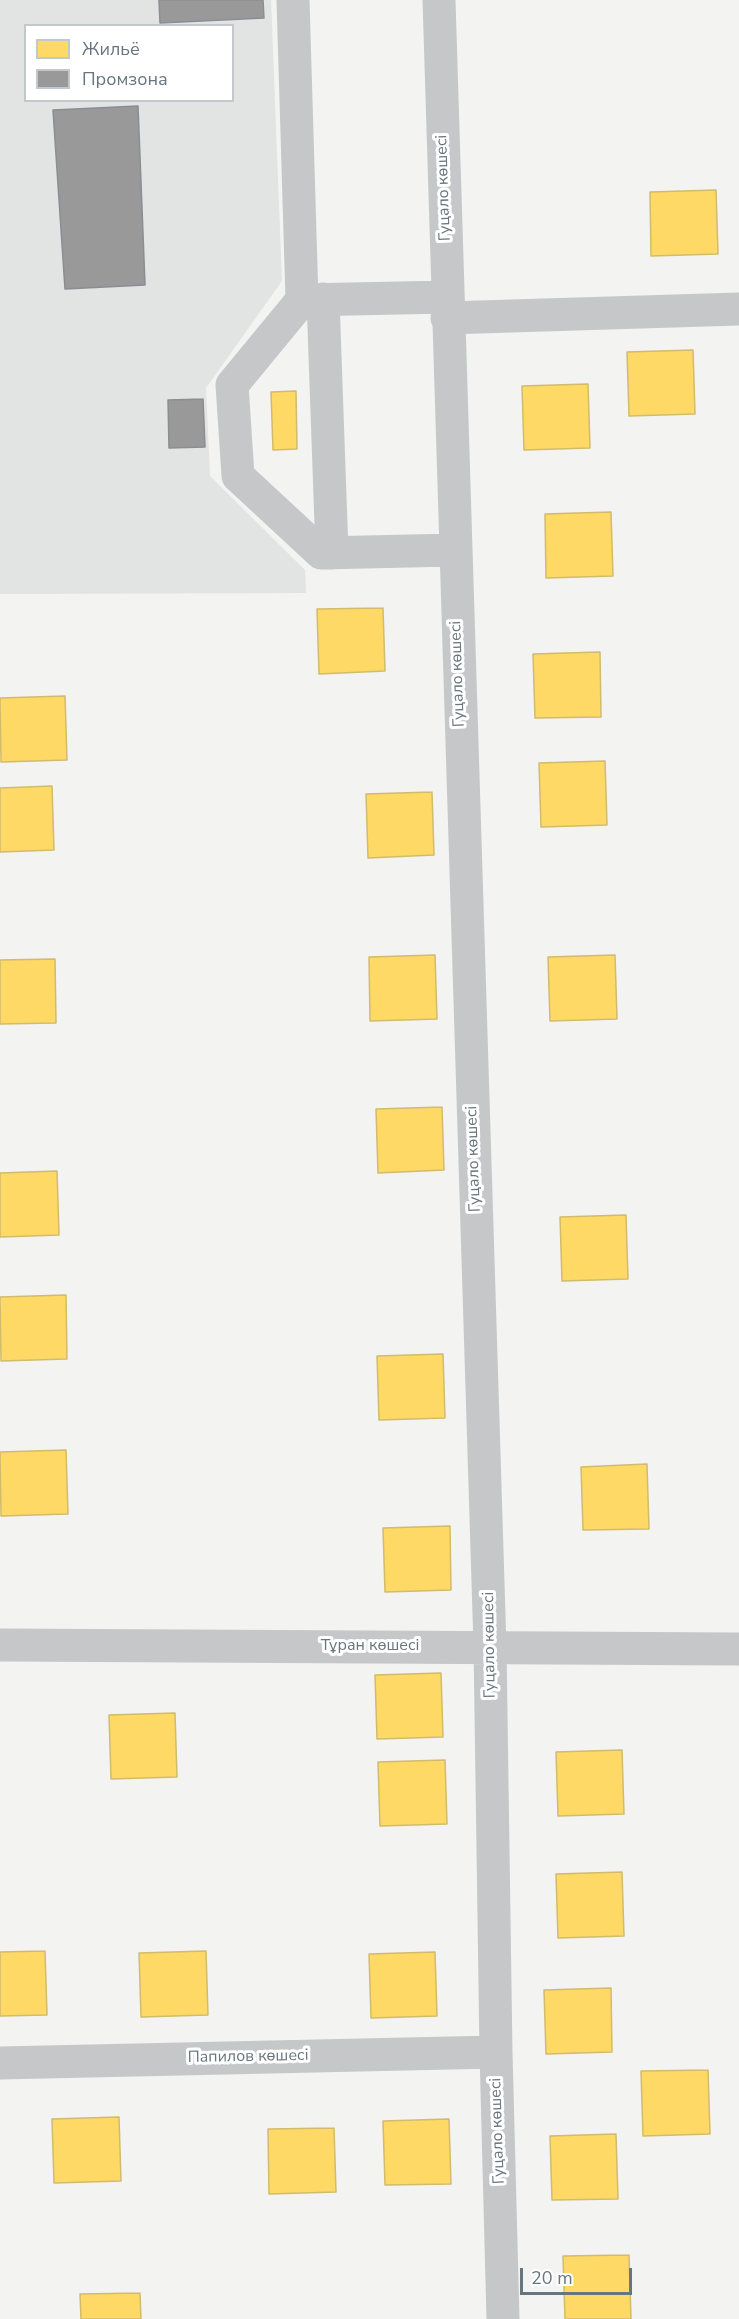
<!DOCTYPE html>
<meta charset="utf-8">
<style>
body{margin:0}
#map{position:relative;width:739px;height:2319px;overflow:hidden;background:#f3f3f2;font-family:"Nunito Sans",sans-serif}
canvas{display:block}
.legend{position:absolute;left:24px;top:24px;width:210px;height:78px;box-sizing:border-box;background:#fff;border:2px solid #c2c8cb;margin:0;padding:8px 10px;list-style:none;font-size:18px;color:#67757e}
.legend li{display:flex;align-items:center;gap:12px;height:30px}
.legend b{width:30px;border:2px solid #c2c8cb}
.scale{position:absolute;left:520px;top:2268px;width:112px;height:27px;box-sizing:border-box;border:3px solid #67757e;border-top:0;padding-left:8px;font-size:18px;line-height:21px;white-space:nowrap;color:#67757e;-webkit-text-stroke:4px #fff;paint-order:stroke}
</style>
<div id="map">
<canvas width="739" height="2319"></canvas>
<ul class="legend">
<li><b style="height:16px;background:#ffd966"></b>Жильё</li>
<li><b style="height:16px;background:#999"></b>Промзона</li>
</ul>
<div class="scale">20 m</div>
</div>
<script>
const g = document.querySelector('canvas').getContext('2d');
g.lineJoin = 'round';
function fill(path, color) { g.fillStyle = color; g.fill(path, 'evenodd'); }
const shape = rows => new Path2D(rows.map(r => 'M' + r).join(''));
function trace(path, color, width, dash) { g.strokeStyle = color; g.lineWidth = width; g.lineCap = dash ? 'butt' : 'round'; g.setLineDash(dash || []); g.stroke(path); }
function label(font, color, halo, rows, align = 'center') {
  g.font = font + ' "Nunito Sans",sans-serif'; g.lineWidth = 6; g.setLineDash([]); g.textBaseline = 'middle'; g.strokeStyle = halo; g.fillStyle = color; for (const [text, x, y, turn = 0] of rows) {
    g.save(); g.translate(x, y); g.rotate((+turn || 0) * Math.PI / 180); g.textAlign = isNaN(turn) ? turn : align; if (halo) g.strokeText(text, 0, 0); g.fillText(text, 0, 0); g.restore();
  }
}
fill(shape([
 [0,0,271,0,282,281,206,388,210,476,305,570,306,593,0,594],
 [26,26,232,26,232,100,26,100]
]), '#e2e3e3');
const homes = shape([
 [716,190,718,254,651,256,650,192,716,190],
 [693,350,695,414,629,416,627,352,693,350],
 [588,384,590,448,524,450,522,386,588,384],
 [296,391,297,449,273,450,271,392,296,391],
 [611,512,613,576,546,578,545,514,611,512],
 [383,608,385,671,319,674,317,609,383,608],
 [600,652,601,717,535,718,533,654,600,652],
 [65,696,67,760,1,762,0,698,65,696],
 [605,761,607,825,541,827,539,763,605,761],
 [52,786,54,850,0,852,0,788,52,786],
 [432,792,434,855,368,858,366,794,432,792],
 [435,955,437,1019,370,1021,369,957,435,955],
 [615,955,617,1019,550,1021,548,957,615,955],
 [55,959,56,1023,0,1024,0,960,55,959],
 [442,1107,444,1170,378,1173,376,1109,442,1107],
 [57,1171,59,1235,0,1237,0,1173,57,1171],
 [626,1215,628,1279,562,1281,560,1217,626,1215],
 [66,1295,67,1359,1,1361,0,1297,66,1295],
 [443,1354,445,1418,379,1420,377,1356,443,1354],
 [66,1450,68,1514,1,1516,0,1452,66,1450],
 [647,1464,649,1529,583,1530,581,1467,647,1464],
 [450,1526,451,1590,385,1592,383,1528,450,1526],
 [441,1673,443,1737,377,1739,375,1675,441,1673],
 [175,1713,177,1777,111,1779,109,1715,175,1713],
 [622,1750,624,1814,558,1816,556,1752,622,1750],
 [445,1760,447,1824,380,1826,378,1762,445,1760],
 [622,1872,624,1936,558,1938,556,1874,622,1872],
 [45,1951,47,2015,0,2016,0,1952,45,1951],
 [206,1951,208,2015,141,2017,139,1953,206,1951],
 [435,1952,437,2016,371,2018,369,1954,435,1952],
 [611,1988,612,2052,546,2054,544,1990,611,1988],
 [708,2070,710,2134,643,2136,641,2071,708,2070],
 [119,2117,121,2181,54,2183,52,2119,119,2117],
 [449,2119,451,2184,385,2185,383,2121,449,2119],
 [334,2128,336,2192,269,2194,268,2129,334,2128],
 [616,2134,618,2199,552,2200,550,2136,616,2134],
 [629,2255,631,2319,565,2319,563,2256,629,2255],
 [140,2293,141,2319,81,2319,80,2294,140,2293]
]);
fill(homes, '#ffd966');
trace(homes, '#d1bb6d', 1.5);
const industry = shape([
 [159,0,263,0,264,18,160,23,159,0],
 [138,106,145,285,65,289,53,110,138,106],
 [203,399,205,447,169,448,168,400,203,399]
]);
fill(industry, '#999');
trace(industry, '#8a8e91', 1.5);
trace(shape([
 [293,0,302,300],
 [439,0,490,1646,496,2052,503,2319],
 [447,297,302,300,232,385,238,476,321,553,454,550],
 [323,299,332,553],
 [447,318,739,309],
 [0,1645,739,1649],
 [0,2063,496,2052]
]), '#c6c7c8', 33);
label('16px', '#67757e', '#fff', [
 ["Гуцало көшесі",444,188,-92],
 ["Гуцало көшесі",458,674,-92],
 ["Гуцало көшесі",474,1159,-92],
 ["Гуцало көшесі",490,1645,-91],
 ["Тұран көшесі",370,1646],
 ["Папилов көшесі",248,2057,-1],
 ["Гуцало көшесі",498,2131,-92]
]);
</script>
